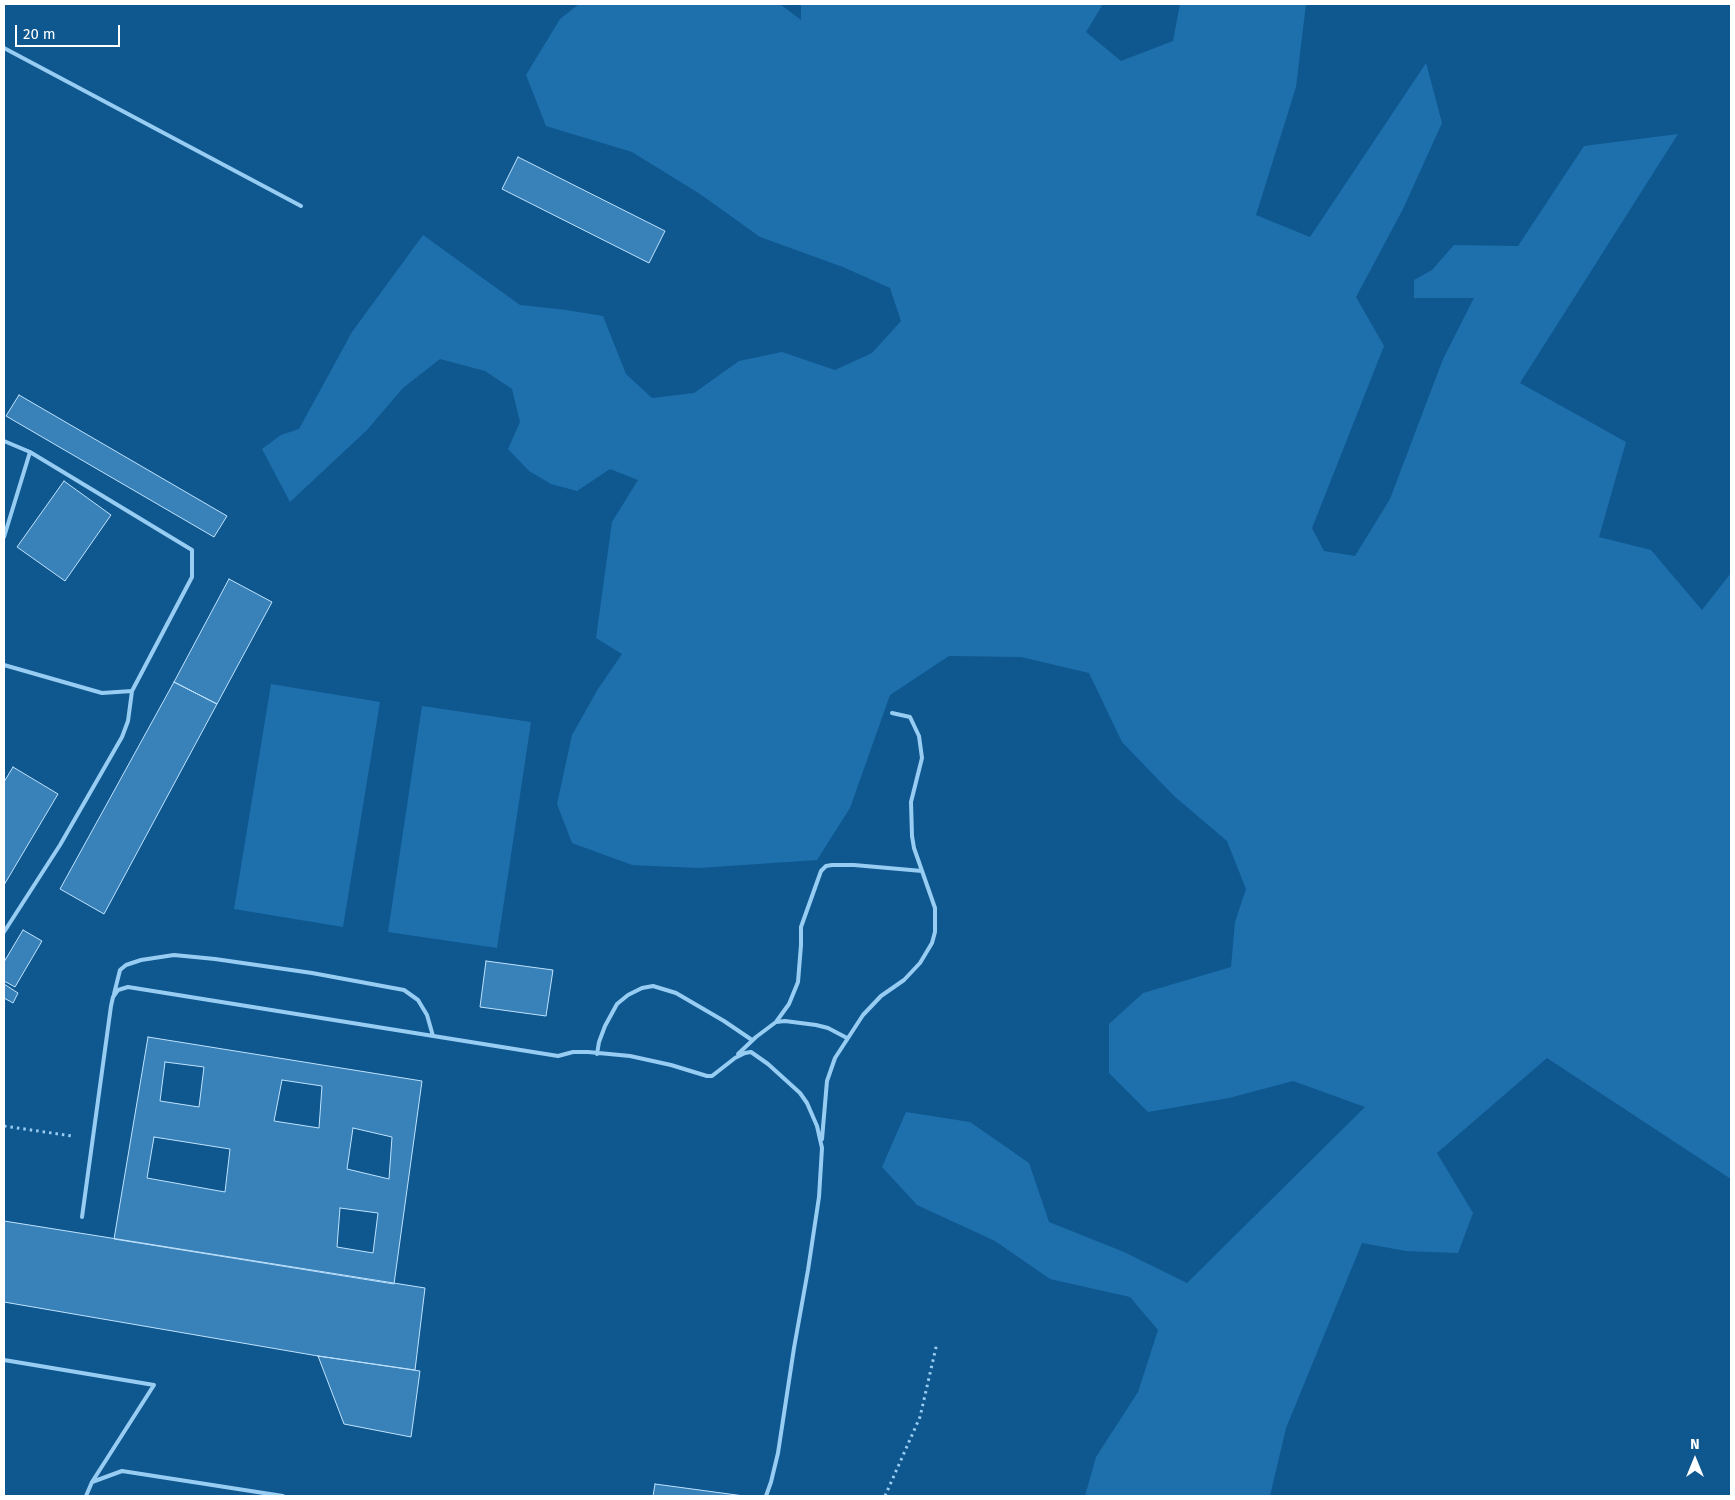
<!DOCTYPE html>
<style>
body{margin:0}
#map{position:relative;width:1735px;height:1500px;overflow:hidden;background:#0f578f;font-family:"Fira Sans",sans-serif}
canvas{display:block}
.frame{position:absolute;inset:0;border:5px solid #fff;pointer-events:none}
.north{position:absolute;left:1670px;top:1435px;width:50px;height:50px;-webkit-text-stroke:4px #0f578f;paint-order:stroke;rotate:0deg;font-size:14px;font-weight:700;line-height:20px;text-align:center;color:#fff}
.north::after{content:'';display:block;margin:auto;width:18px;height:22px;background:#fff;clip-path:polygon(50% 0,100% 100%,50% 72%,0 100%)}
.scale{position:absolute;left:15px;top:25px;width:105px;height:22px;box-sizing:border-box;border:2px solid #fff;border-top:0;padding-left:6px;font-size:15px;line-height:18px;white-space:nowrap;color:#fff;-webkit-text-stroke:4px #0f578f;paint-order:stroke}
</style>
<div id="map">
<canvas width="1735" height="1500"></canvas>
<div class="frame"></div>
<div class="north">N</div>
<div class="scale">20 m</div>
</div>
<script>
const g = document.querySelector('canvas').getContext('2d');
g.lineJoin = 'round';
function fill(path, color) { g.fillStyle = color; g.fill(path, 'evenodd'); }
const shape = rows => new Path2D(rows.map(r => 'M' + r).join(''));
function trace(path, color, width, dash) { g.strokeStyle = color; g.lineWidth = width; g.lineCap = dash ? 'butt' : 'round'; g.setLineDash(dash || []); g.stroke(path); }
fill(shape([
 [579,4,780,4,801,20,801,4,1103,4,1086,32,1121,61,1173,41,1180,4,1306,4,1296,87,1256,215,1310,237,1426,63,1442,123,1403,209,1356,297,1384,346,1312,528,1324,551,1355,556,1390,499,1443,359,1474,298,1414,298,1414,280,1432,270,1454,245,1518,246,1584,146,1678,134,1520,383,1626,442,1599,537,1651,550,1702,610,1731,573,1731,1179,1547,1058,1437,1153,1473,1213,1458,1253,1406,1251,1362,1243,1286,1428,1270,1496,1085,1496,1096,1457,1138,1392,1158,1330,1130,1297,1050,1279,995,1241,917,1205,882,1167,906,1112,970,1122,1029,1163,1049,1222,1124,1252,1187,1283,1365,1107,1293,1081,1229,1098,1148,1112,1109,1073,1109,1024,1143,993,1231,967,1235,922,1246,889,1227,841,1174,796,1122,742,1089,673,1021,657,949,656,890,695,850,808,817,860,699,868,632,865,572,843,557,804,572,735,598,689,622,654,596,638,612,522,638,480,610,469,577,491,551,484,529,471,508,449,520,422,512,389,485,371,440,359,403,388,367,430,290,502,262,449,281,435,299,429,352,332,423,235,520,305,566,310,603,316,626,374,652,398,694,393,739,361,782,352,835,370,872,353,901,321,890,288,843,267,760,237,700,194,632,152,546,126,526,75,560,19],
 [271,684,380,702,343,927,234,909],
 [422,706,531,722,497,948,388,932]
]), '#1e70ad');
const building = shape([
 [518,157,665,231,649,263,502,189,518,157],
 [19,395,227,516,214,537,6,416,19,395],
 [64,481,111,515,65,581,17,547,64,481],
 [229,579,272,602,217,704,174,682,229,579],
 [174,682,217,704,104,914,60,889,174,682],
 [13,767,58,794,4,885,4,782,13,767],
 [23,930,42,941,15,987,4,981,4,962,23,930],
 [486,961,553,970,546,1016,480,1007,486,961],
 [4,984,18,993,13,1003,4,998,4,984],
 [148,1037,422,1081,394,1284,114,1239,148,1037],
 [165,1062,204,1067,199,1107,160,1101,165,1062],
 [282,1080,322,1086,319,1128,274,1121,282,1080],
 [353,1128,392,1137,389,1179,347,1169,353,1128],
 [154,1137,230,1149,225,1192,147,1178,154,1137],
 [340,1208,378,1213,373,1253,337,1247,340,1208],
 [4,1221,425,1288,415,1370,318,1356,4,1302,4,1221],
 [318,1356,420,1371,411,1437,344,1424,318,1356],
 [655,1484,744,1496,653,1496,655,1484]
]);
fill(building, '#3881b9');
trace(building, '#c0e3fe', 1);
trace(shape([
 [4,1126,72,1136],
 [885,1496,920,1417,937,1343]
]), '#98cdf3', 3, [2.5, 4]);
trace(shape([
 [4,48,301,206],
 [4,441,30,452,192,550,192,577,132,691,102,693,4,665],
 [4,537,30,452],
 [4,932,60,845,122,737,128,721,132,691],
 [114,994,120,970,126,965,141,960,174,955,215,959,312,973,404,990,418,1000,427,1015,433,1036],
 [776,1022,789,1004,798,982,801,945,801,927,821,871,826,866,832,865,854,865,922,871],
 [597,1054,599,1042,605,1026,617,1004,628,995,642,988,653,986,676,993,724,1021,752,1040],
 [738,1054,756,1037,776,1022,785,1021,816,1025,828,1028,847,1038],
 [822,1139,827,1081,835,1058,863,1015,881,996,904,980,920,963,932,943,935,932,935,908,914,848,912,836,911,802,922,758,919,736,910,717,892,713],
 [82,1217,111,1006,113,997,118,990,128,987,558,1056,573,1052,588,1052,630,1056,671,1065,707,1076,712,1076,735,1058,745,1053,751,1052,768,1064,800,1093,807,1103,817,1126,822,1148,819,1197,808,1270,794,1348,778,1453,771,1482,766,1496],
 [4,1360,154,1385,92,1482],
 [86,1496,92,1482,122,1471,283,1496]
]), '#98cdf3', 4);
</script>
